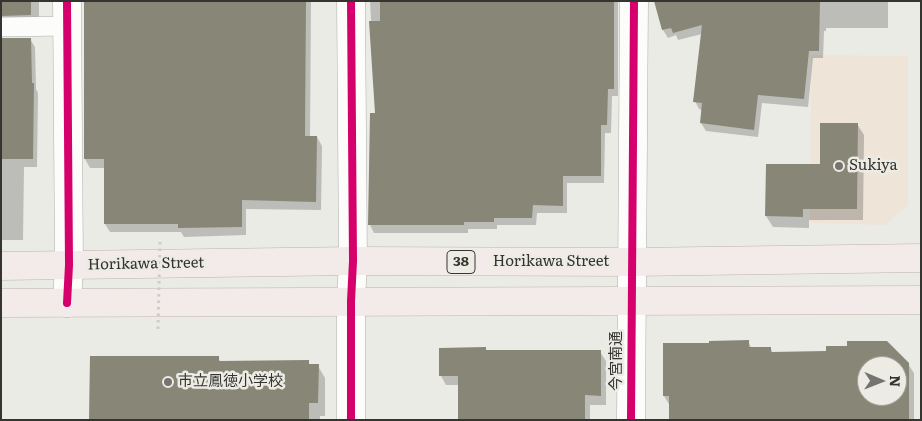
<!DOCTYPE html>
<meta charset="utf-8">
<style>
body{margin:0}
#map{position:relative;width:922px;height:421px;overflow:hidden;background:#ebebe6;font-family:Literata,serif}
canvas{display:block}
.frame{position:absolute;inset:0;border:2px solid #343431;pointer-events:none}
.north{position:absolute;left:857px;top:356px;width:50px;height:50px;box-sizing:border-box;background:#edece4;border:1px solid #a3a29c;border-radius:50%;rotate:91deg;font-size:14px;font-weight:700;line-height:20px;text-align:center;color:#343431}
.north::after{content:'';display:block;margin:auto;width:18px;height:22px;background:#747470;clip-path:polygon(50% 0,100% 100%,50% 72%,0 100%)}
</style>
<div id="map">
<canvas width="922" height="421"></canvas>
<div class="frame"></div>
<div class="north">N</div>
</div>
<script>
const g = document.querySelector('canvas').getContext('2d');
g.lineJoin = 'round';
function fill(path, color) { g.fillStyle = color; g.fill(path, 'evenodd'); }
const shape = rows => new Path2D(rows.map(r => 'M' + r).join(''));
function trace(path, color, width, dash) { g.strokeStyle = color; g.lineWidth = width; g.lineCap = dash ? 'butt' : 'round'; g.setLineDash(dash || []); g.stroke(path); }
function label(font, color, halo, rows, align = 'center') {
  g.font = font + ' Literata,"Noto Sans JP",serif'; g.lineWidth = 5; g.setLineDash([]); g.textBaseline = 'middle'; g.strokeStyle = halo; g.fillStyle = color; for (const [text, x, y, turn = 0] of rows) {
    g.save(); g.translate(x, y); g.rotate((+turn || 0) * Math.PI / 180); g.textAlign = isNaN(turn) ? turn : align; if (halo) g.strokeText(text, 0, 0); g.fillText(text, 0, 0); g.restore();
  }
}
fill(shape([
 [811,55,908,56,908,205,885,225,810,223]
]), '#eee4d8');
fill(shape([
 [1,1,39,1,39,23,1,25],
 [84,1,311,1,310,137,317,137,322,146,321,210,246,209,246,235,184,237,181,232,110,232,105,224,105,168,90,168,85,159],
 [370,1,618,1,618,96,612,96,611,133,605,133,604,183,567,183,567,213,537,213,536,225,497,225,497,229,468,229,468,233,374,233,370,225,376,115],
 [655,1,888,1,888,28,826,28,826,31,824,31,823,58,813,58,808,107,762,103,758,137,706,131,701,123,702,110,699,109,695,101,702,34,678,40,676,35,668,38,663,30],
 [1,38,30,39,35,47,36,89,38,93,37,167,24,167,23,240,1,240],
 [857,124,864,135,863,220,809,220,809,228,773,227,766,216,821,166],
 [748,341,752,349,771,349,773,353,908,364,914,373,914,420,670,420,670,406,664,396,710,345],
 [867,366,897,366,897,396,867,396],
 [486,349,487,351,600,352,606,361,606,405,590,405,590,420,460,420,460,385,446,385,441,376],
 [218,358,221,362,308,362,310,365,318,366,325,378,325,416,320,416,320,420,91,420]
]), '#0003');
fill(shape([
 [1,1,31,1,31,15,1,16],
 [84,1,306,1,305,136,317,136,316,202,242,200,242,227,178,228,178,224,104,224,104,159,84,159],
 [380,1,614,1,614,89,608,89,607,125,601,125,601,176,563,176,563,206,533,205,532,218,494,218,494,222,464,222,464,225,368,225,370,113,375,113,369,21,380,21],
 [654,1,820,1,819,51,809,51,804,99,758,95,754,130,700,123,702,103,693,102,702,25,673,33,671,28,662,30],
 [1,38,31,38,32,83,34,83,33,159,1,159],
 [820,123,858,123,857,209,803,209,803,217,765,216,766,164,820,164],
 [749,340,749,347,771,347,771,352,826,351,826,346,847,346,847,341,887,341,909,363,909,420,669,420,669,396,663,396,663,343,709,343,709,341],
 [867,366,897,366,897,396,867,396],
 [486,347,486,350,601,350,601,396,585,395,585,420,458,420,458,376,439,376,439,348],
 [90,356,219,356,219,361,309,360,309,364,319,364,318,403,309,403,309,420,89,420]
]), '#888677');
const service = shape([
 [1,27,67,26]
]);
const minor = shape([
 [351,1,353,261,351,301,351,420],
 [67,303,69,265,67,1],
 [631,420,634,1]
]);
const primary = shape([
 [1,266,353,261,632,262,921,258],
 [1,303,921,300]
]);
trace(service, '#adadaa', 20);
trace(minor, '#adadaa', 29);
trace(primary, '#beb1ad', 29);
trace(service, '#fcfcfb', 19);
trace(minor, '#fcfcfb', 28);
trace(primary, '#f3ebe9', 28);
trace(shape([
 [158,329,160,242]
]), '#cccccb', 3, [2.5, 4]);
trace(shape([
 [351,1,353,261,351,301,351,420],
 [67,303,69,265,67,1],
 [631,420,634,1]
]), '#d6006c', 8);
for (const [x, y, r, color] of [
 [839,166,5,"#747470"],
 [168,382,5,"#747470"]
]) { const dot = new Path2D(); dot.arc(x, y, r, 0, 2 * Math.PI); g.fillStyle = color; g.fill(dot); trace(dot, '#edece4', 2); }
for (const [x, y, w] of [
 [461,262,28]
]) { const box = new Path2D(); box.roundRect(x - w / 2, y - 11.5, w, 23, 4); g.fillStyle = '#edece4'; g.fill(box); trace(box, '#343431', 1); }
label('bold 14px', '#343431', null, [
 ["38",461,262]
]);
label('15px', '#343431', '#edece4', [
 ["Sukiya",849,166],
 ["市立鳳徳小学校",178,382]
], 'left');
label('15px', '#343431', '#edece4', [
 ["Horikawa Street",551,262],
 ["Horikawa Street",146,264,-1],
 ["今宮南通",617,361,-90]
]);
</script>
